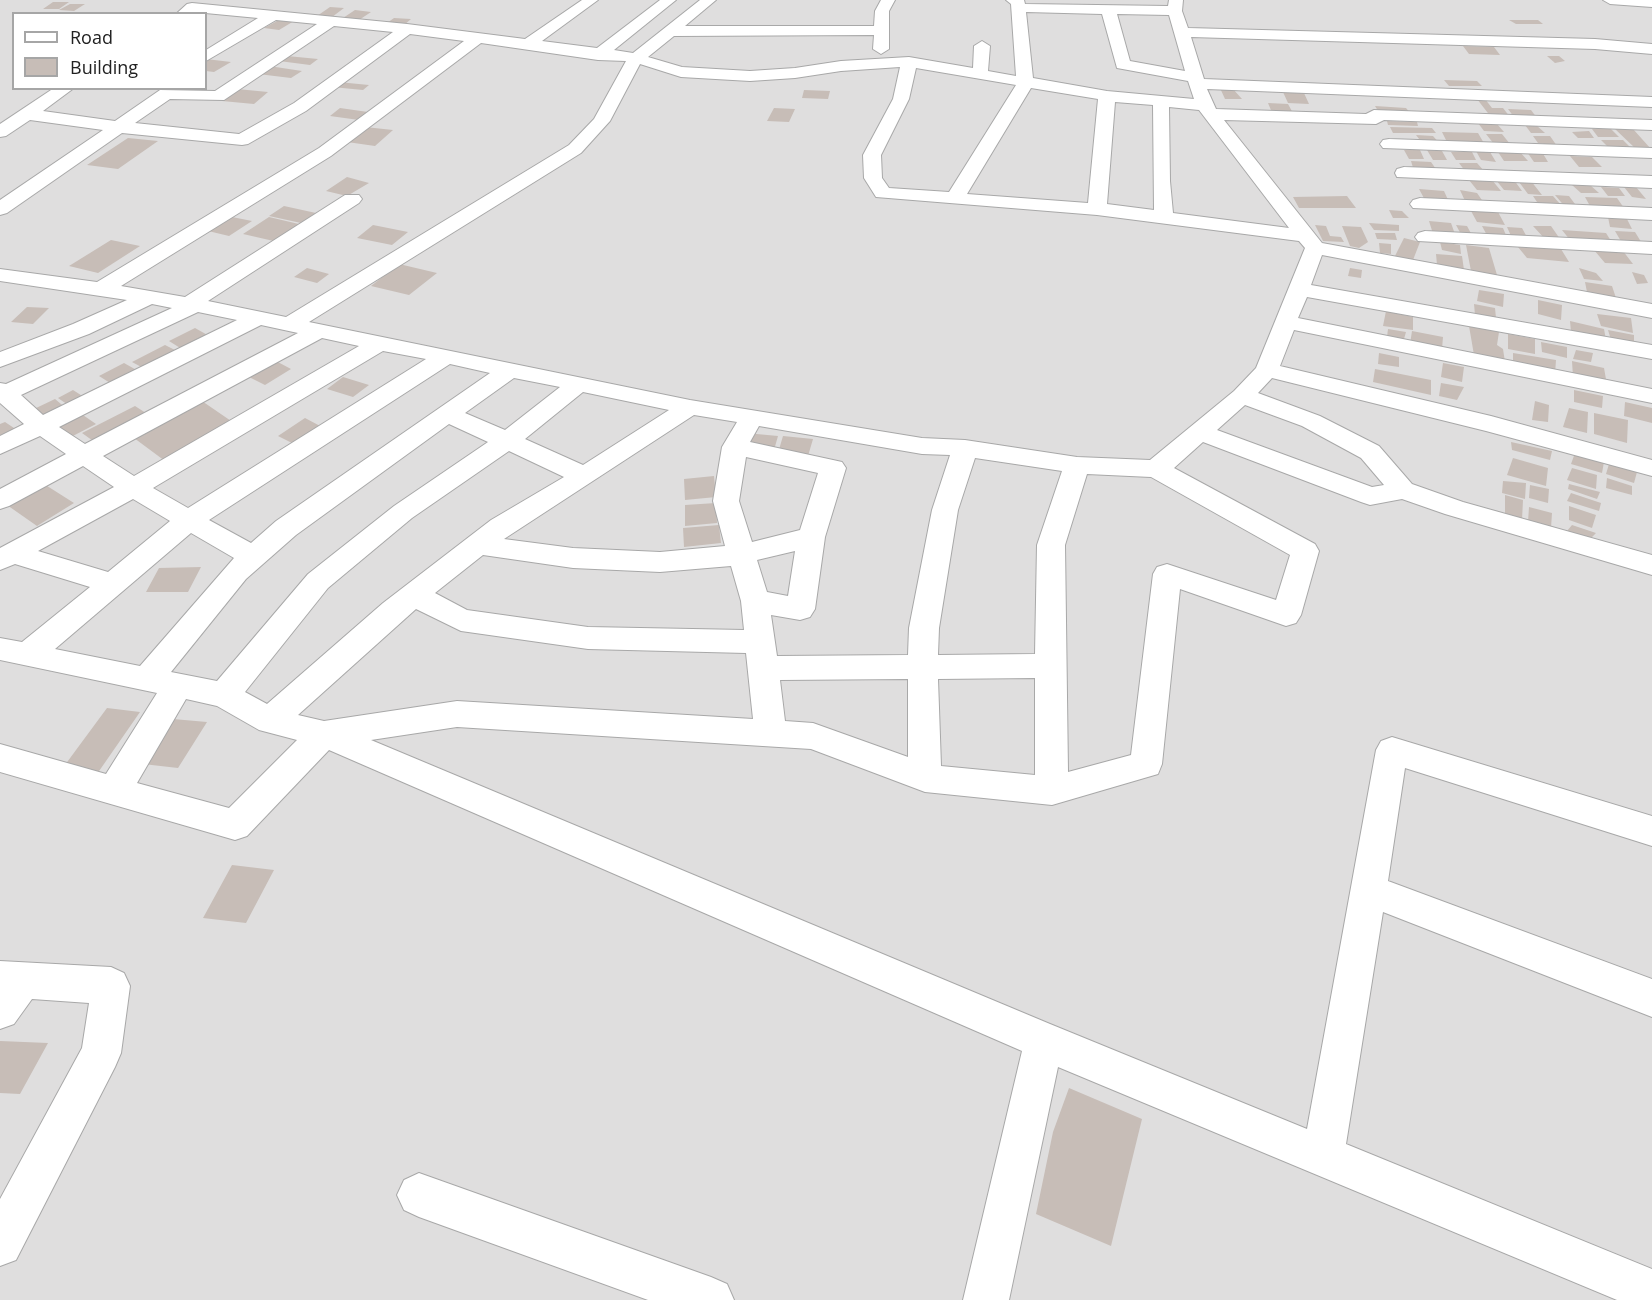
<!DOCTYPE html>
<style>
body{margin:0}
#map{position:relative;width:1652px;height:1300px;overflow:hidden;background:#f2eee8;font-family:"Open Sans",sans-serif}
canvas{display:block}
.legend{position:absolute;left:12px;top:12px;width:195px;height:78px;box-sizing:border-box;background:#fff;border:2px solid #a6a6a6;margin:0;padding:8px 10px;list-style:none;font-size:18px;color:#212121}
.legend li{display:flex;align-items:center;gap:12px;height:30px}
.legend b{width:30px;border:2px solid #a6a6a6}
</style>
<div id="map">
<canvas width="1652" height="1300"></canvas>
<ul class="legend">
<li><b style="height:8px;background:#fff"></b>Road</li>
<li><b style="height:16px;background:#c7bdb7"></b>Building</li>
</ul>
</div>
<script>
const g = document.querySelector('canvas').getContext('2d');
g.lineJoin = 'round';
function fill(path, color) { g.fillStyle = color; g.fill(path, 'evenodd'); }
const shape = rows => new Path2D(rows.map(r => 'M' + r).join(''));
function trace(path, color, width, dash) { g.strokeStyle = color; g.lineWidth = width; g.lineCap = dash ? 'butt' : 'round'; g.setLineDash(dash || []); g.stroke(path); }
fill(shape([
 [0,0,1652,0,1652,1300,0,1300],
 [14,14,206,14,206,88,14,88]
]), '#dfdede');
fill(shape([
 [53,2,69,2,59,9,43,9],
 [70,4,85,4,74,11,59,10],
 [330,7,344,8,332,17,317,16],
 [355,10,371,12,359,20,343,18],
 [394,18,411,19,404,25,387,23],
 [279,20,294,21,279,30,264,28],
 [1509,20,1538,20,1543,24,1516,24],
 [1463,46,1494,47,1500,55,1469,54],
 [287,56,318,59,310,65,279,61],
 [1547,56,1559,56,1565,61,1555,63],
 [206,59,231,62,214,72,206,71],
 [269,66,302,71,291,78,258,74],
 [1444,80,1477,81,1482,86,1449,86],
 [338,82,369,85,363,90,332,87],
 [1220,88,1232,88,1242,99,1225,99],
 [237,89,268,92,254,104,222,101],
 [804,90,830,91,828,99,802,98],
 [1283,92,1304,93,1309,104,1288,103],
 [1477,99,1485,99,1492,108,1503,108,1510,117,1491,117],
 [1268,103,1288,104,1294,115,1273,115],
 [1375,106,1406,108,1411,114,1380,114],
 [340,108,368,112,359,120,330,116],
 [774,108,795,109,789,122,767,121],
 [1508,109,1531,110,1537,118,1514,117],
 [1387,121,1417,122,1418,126,1388,125],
 [1478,123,1497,124,1504,132,1484,131],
 [1525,125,1536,125,1545,133,1531,133],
 [365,127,393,130,375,146,347,142],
 [1390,127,1432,128,1436,133,1393,133],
 [1592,129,1611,129,1619,137,1598,137],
 [1615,129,1633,129,1651,149,1636,149],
 [1589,131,1594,138,1578,138,1572,132],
 [1442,132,1478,133,1485,145,1448,144],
 [1486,134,1502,134,1510,144,1494,144],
 [1416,135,1433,136,1441,145,1423,144],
 [1533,136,1550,136,1557,146,1538,143],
 [128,138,158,141,118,169,87,165],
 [1601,140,1623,140,1632,149,1609,148],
 [1404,150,1420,150,1424,159,1409,159],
 [1427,150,1442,151,1447,160,1433,160],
 [1476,151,1490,152,1496,162,1481,160],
 [1451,152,1472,152,1476,160,1456,160],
 [1498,152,1520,152,1528,161,1504,161],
 [1527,152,1542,152,1548,162,1534,162],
 [1570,156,1592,157,1602,167,1579,167],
 [1411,161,1431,162,1438,172,1414,171],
 [1459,163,1477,163,1484,171,1465,171],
 [347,177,369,183,347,196,326,191],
 [1469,180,1492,180,1501,191,1477,190],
 [1496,180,1514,180,1522,191,1504,190],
 [1531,181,1542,195,1528,194,1519,182],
 [1572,185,1590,185,1599,193,1581,193],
 [1601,187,1619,188,1625,196,1608,196],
 [1624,187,1636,187,1646,199,1632,197],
 [1419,189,1444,191,1449,202,1425,200],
 [1460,190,1477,193,1484,203,1465,201],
 [1555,195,1569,196,1578,208,1566,208],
 [1347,196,1356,208,1299,208,1293,197],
 [1533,196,1553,196,1561,205,1539,205],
 [1585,197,1617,198,1624,208,1590,206],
 [284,206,316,213,301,223,269,216],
 [1389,210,1402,211,1409,218,1393,218],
 [1471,211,1498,212,1505,225,1477,222],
 [227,216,252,221,229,236,204,230],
 [269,217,303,225,278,242,243,234],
 [1608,217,1627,219,1632,229,1610,227],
 [1429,221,1451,223,1456,237,1434,237],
 [1369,223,1399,225,1399,231,1374,230],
 [373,225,408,232,392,245,357,238],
 [1315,225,1326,226,1330,236,1341,237,1344,242,1323,241],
 [1456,225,1467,226,1474,239,1463,238],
 [1342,226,1361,227,1368,242,1359,248,1350,246],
 [1482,226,1503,228,1508,240,1489,239],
 [1533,226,1551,226,1560,239,1545,239],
 [1507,227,1522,228,1528,239,1512,238],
 [1562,230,1606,233,1611,241,1570,240],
 [1615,231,1635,232,1643,245,1622,243],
 [1375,233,1395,233,1397,240,1377,239],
 [1404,238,1420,242,1413,260,1395,256],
 [111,240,140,246,98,273,69,266],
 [1440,242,1460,245,1461,254,1442,250],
 [1379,243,1391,244,1391,254,1380,253],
 [1466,245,1489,248,1497,275,1471,271],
 [1518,247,1561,249,1569,262,1527,258],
 [1594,250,1623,251,1633,264,1605,263],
 [1436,254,1462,256,1464,270,1437,265],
 [399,264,437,273,409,295,371,286],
 [307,268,329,274,317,283,294,277],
 [1350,268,1362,270,1361,278,1348,276],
 [1579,268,1596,273,1603,281,1584,279],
 [1632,272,1644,275,1648,283,1637,284],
 [1585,282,1612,286,1617,301,1588,297],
 [1479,290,1504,294,1503,307,1477,301],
 [1538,300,1562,305,1561,320,1538,314],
 [1474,304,1495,308,1496,318,1475,315],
 [27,307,49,308,33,324,11,322],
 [1386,311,1413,317,1413,330,1383,326],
 [1597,314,1631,318,1633,333,1601,326],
 [1570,321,1604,329,1606,340,1571,332],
 [1469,326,1499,332,1497,345,1503,349,1505,362,1474,355],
 [195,328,211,337,185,351,169,341],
 [1388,329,1406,332,1404,339,1387,337],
 [1608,330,1634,335,1634,345,1611,340],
 [1412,331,1443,337,1442,349,1410,344],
 [1508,334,1535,339,1535,354,1508,349],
 [1541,342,1567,347,1567,358,1542,352],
 [165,345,179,352,147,370,132,362],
 [1576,350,1593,353,1591,362,1573,359],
 [1379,353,1399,357,1399,367,1378,364],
 [1513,353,1556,360,1555,374,1513,365],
 [274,360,291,369,265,385,247,376],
 [1572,361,1604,368,1607,385,1573,377],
 [124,363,140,372,115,386,99,376],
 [1443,363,1464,367,1462,382,1441,377],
 [1375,369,1431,380,1431,395,1373,382],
 [343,377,369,385,353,397,327,389],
 [1441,383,1464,387,1457,400,1439,396],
 [73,390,87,399,71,407,58,398],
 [1574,390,1603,396,1602,408,1574,402],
 [55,399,67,409,47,419,34,409],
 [199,399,234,423,165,461,130,435],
 [1535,401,1549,405,1548,422,1532,420],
 [1625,402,1652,408,1652,423,1624,416],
 [135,406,149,415,96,443,82,433],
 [1569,408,1588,412,1587,433,1563,427],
 [80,413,96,424,69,438,53,427],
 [1594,413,1628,420,1627,443,1594,434],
 [305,418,322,427,296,445,278,436],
 [5,422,20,432,0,443,0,424],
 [746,433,778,436,774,450,742,447],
 [783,436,813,439,808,456,778,453],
 [1511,442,1552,451,1550,460,1512,450],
 [1575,453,1604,462,1602,473,1571,464],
 [1513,458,1548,468,1546,486,1507,475],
 [1609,464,1637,472,1634,483,1606,474],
 [1572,468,1597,475,1596,489,1567,480],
 [714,476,716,497,685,500,684,479],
 [1607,478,1632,486,1632,495,1606,488],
 [1503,481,1526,483,1525,499,1502,493],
 [44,484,74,503,37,526,7,505],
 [1569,484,1600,492,1597,499,1568,489],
 [1530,485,1549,489,1548,503,1529,498],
 [1571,493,1601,503,1599,511,1567,501],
 [1505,495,1523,500,1522,520,1505,515],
 [716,503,717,523,685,526,685,505],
 [1569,506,1596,515,1592,528,1569,520],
 [1529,507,1552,513,1551,528,1528,522],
 [719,525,721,543,684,547,683,528],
 [1572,525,1596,533,1591,538,1567,531],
 [201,567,188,592,146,592,159,568],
 [107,708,140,712,97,774,62,769],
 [173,719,207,722,178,768,143,764],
 [232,865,274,870,246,923,203,918],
 [0,1041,48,1043,20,1094,0,1093],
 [1069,1088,1142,1119,1111,1246,1036,1214,1053,1132]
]), '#c7bdb7');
const minor = shape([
 [582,0,598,0,542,41,597,48,660,0,676,0,614,50,633,53,700,0,716,0,685,26,874,26,875,11,881,0,895,0,889,11,889,49,881,54,873,49,874,35,674,36,648,57,682,67,750,71,795,68,841,61,909,57,973,68,974,46,982,41,990,46,988,71,1016,76,1011,4,1006,0,1024,0,1025,4,1168,6,1169,0,1183,0,1182,11,1188,28,1595,39,1652,44,1652,54,1595,49,1191,37,1204,79,1652,97,1652,107,1207,89,1216,109,1366,114,1374,110,1652,120,1652,130,1384,120,1376,124,1224,120,1322,243,1652,304,1652,318,1322,255,1311,285,1652,345,1652,359,1307,297,1298,318,1652,389,1652,403,1294,330,1280,366,1491,416,1652,460,1652,476,1486,431,1272,378,1258,393,1320,416,1379,446,1412,484,1463,502,1652,555,1652,575,1445,514,1402,499,1370,505,1361,502,1203,442,1174,468,1315,544,1319,551,1301,615,1296,623,1286,626,1180,589,1162,764,1158,774,1052,805,925,792,811,749,457,727,371,740,1050,1024,1307,1129,1376,750,1381,741,1392,737,1652,816,1652,846,1405,768,1388,881,1652,979,1652,1017,1383,912,1346,1144,1652,1269,1652,1300,1617,1300,1058,1067,1009,1300,963,1300,1022,1051,329,750,247,836,235,840,0,772,0,744,106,774,157,693,0,660,0,638,22,642,90,587,15,564,0,570,0,548,114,487,83,466,9,506,0,509,0,489,66,454,40,436,0,454,0,436,24,424,0,403,0,383,6,384,172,308,152,304,89,334,0,367,0,352,73,324,127,300,0,281,0,269,97,282,319,148,464,41,410,34,306,111,248,144,242,145,122,133,7,213,0,215,0,200,103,130,30,120,6,136,0,137,0,124,54,88,74,88,43,111,115,121,160,90,215,91,317,24,276,20,206,61,206,50,258,18,195,12,176,14,187,4,192,3,407,24,525,39,582,0],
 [1026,12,1102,14,1117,68,1188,81,1194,99,1107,91,1033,78,1026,12],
 [1117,14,1169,15,1185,71,1130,61,1117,14],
 [334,26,393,32,294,103,239,134,135,123,170,99,224,100,334,26],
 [481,43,598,60,626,61,594,119,569,145,286,317,208,301,359,203,362,199,359,195,345,195,185,297,121,286,331,156,481,43],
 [640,64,681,77,750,81,795,78,841,71,900,67,893,99,863,155,864,178,876,197,1097,215,1299,241,1305,248,1256,368,1234,391,1150,460,1077,457,965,440,922,438,690,400,309,322,581,153,610,121,640,64],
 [916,68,1016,85,949,192,889,188,882,178,881,155,909,99,916,68],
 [1031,88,1098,99,1088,203,967,194,1031,88],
 [1115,102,1153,105,1154,210,1107,204,1115,102],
 [1169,107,1199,110,1289,228,1173,213,1170,181,1169,107],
 [198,312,237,320,43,415,21,395,198,312],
 [261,325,298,333,85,444,59,427,261,325],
 [322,338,359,346,134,476,103,456,322,338],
 [383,351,426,359,188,508,153,488,383,351],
 [450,364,490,373,276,521,251,543,209,520,450,364],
 [514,378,560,387,505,430,465,413,514,378],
 [583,392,669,410,583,465,525,439,583,392],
 [1245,405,1302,426,1361,458,1384,485,1372,487,1217,430,1245,405],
 [694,415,737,422,722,447,713,501,725,546,660,552,573,548,504,539,694,415],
 [449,424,488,442,394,506,308,574,217,681,171,672,246,579,296,535,449,424],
 [759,426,922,454,950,455,932,510,909,628,908,655,777,656,771,615,800,620,810,617,815,609,825,537,846,468,842,462,833,460,750,442,759,426],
 [509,451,564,477,491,520,383,603,267,704,245,692,328,588,412,518,509,451],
 [746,457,818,473,800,530,752,542,739,501,746,457],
 [975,458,1062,471,1037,545,1035,654,938,655,939,628,958,510,975,458],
 [1087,474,1151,477,1290,555,1276,600,1167,564,1157,567,1153,574,1131,755,1068,772,1065,545,1087,474],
 [133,499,170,521,108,572,38,551,133,499],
 [191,533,234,558,140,666,55,649,191,533],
 [795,551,788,596,767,592,757,560,795,551],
 [483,555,573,568,660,572,731,566,741,601,744,630,588,627,467,610,435,593,483,555],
 [416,609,461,631,588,649,746,653,753,719,457,701,324,721,298,715,416,609],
 [1035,678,1035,775,941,766,938,679,1035,678],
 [908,679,908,757,813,723,785,721,780,680,908,679],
 [186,699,217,706,259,730,297,740,229,808,137,783,186,699],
 [1603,0,1652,0,1652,7,1610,4,1603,0],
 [1389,139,1652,148,1652,158,1383,148,1380,144,1383,140,1389,139],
 [1404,167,1652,176,1652,188,1397,177,1395,173,1397,169,1404,167],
 [1420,198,1652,208,1652,220,1413,208,1410,204,1413,200,1420,198],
 [1425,231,1652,242,1652,254,1418,241,1415,237,1418,233,1425,231],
 [0,961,111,967,124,973,130,986,121,1053,115,1067,16,1260,0,1266,0,1199,82,1048,89,1003,32,999,14,1024,0,1029,0,961],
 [419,1173,711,1277,727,1284,734,1300,648,1300,419,1217,404,1210,397,1195,404,1180,419,1173]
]);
trace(minor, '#a8a8a8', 2);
fill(minor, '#fff');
</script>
